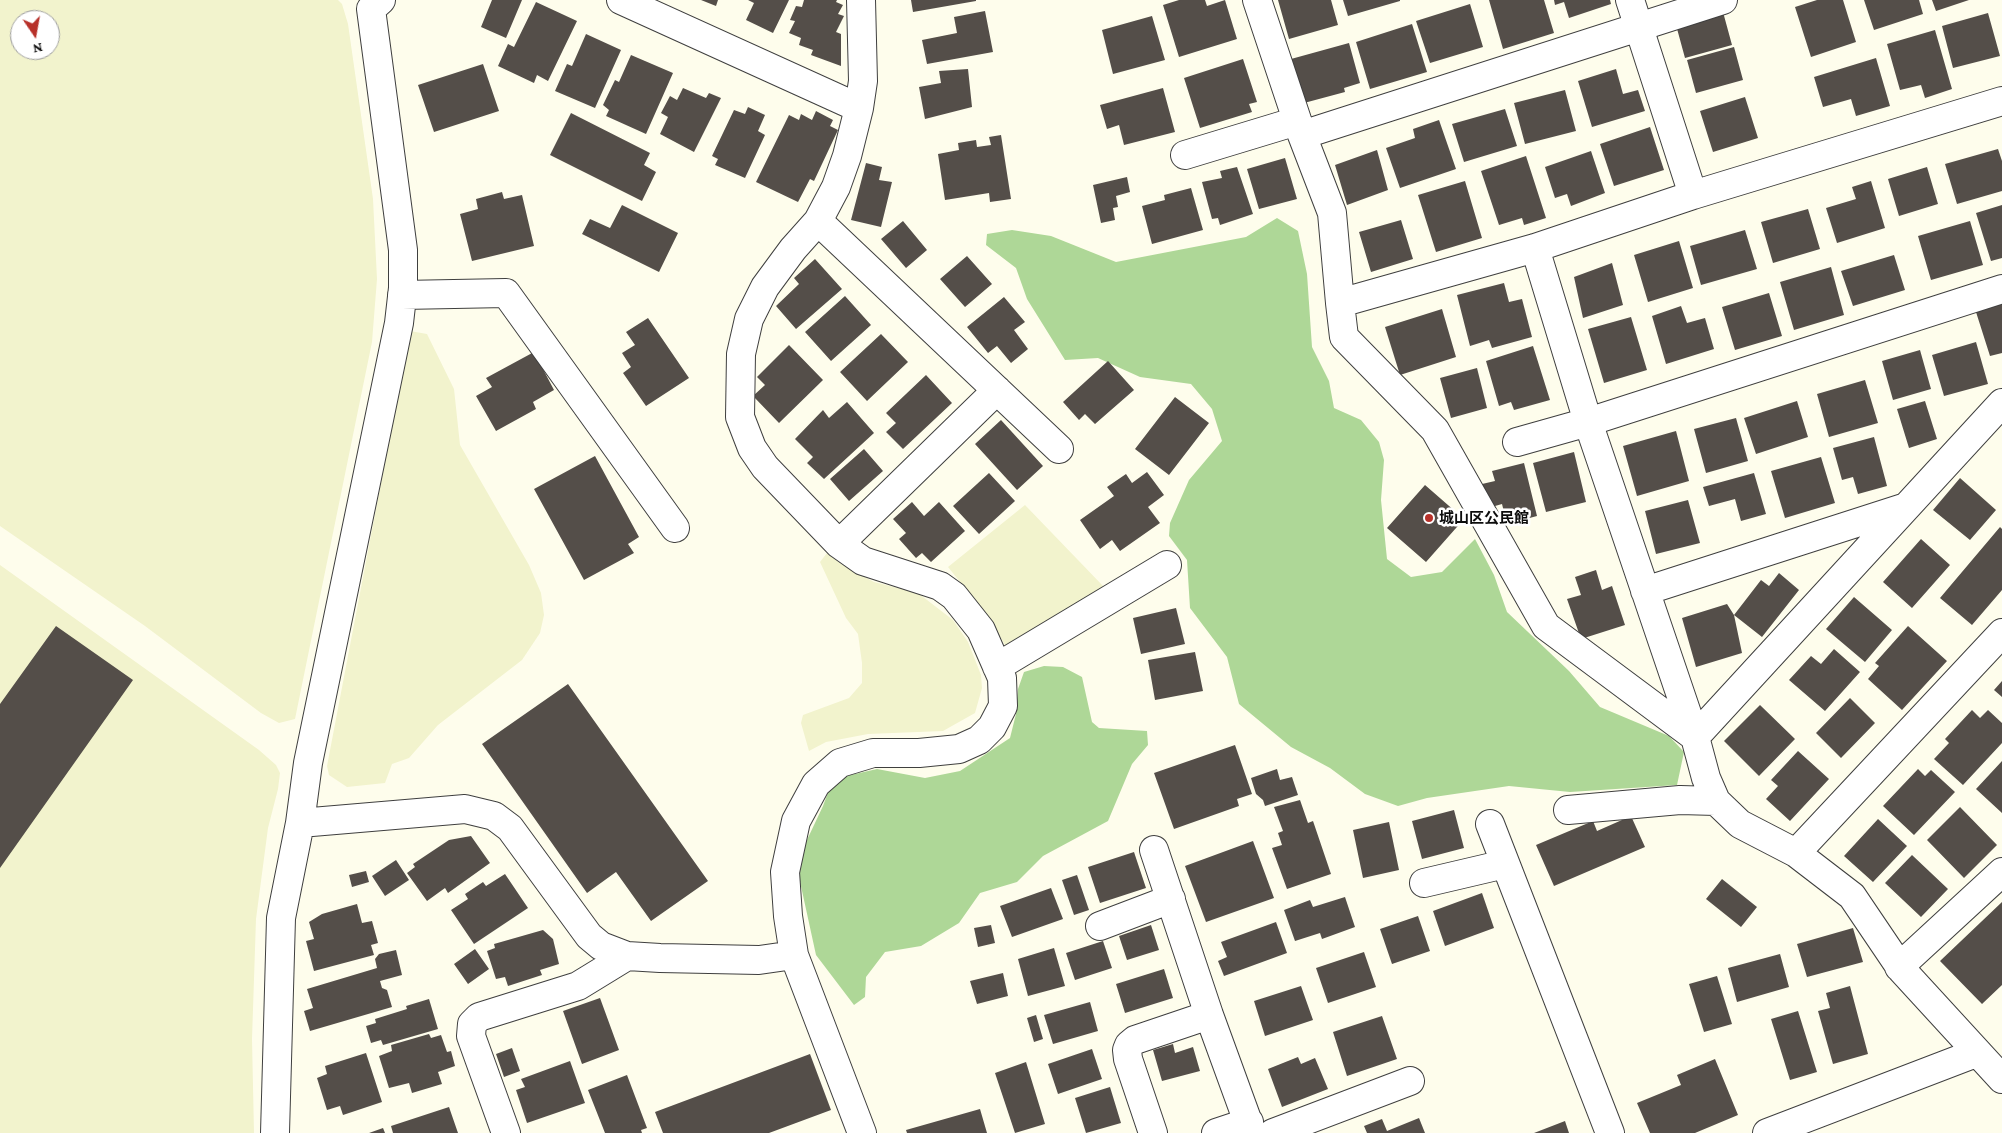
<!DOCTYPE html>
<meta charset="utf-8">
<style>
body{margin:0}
#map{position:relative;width:2002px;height:1133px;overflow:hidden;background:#fefdec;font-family:"Crimson Pro",serif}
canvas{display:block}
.north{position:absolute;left:10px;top:10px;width:50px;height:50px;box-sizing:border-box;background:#fff;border:1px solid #9e9e9e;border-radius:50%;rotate:168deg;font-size:14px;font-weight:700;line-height:20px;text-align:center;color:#0c0c0c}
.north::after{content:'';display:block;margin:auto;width:18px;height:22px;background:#b7312a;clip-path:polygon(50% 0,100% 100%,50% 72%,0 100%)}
</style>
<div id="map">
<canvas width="2002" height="1133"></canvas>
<div class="north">N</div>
</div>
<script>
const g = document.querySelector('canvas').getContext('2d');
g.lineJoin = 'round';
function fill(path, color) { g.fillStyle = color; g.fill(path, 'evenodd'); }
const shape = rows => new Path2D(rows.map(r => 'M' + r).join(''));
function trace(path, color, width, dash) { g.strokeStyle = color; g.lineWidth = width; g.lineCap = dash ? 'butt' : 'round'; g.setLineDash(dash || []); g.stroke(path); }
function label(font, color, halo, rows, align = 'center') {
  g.font = font + ' "Crimson Pro","Noto Sans JP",serif'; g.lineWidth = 5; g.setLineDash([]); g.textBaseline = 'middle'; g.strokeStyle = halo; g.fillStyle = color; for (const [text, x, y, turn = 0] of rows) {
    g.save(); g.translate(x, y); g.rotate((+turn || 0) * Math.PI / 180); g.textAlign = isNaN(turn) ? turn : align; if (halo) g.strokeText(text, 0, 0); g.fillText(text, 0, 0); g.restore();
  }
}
fill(shape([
 [0,0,338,0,342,4,348,24,373,199,377,279,372,342,295,719,279,723,261,713,145,626,0,526],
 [20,20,50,20,50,50,20,50],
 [410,331,427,334,454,389,460,445,529,565,541,593,544,615,540,633,522,660,438,725,409,758,392,764,385,783,347,787,329,775,327,766],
 [1025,505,1104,587,1008,650,987,615,948,567],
 [827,553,841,564,874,582,918,593,953,620,968,642,981,675,982,688,975,713,943,731,868,734,826,742,809,751,801,723,803,715,849,698,862,683,862,663,858,634,846,618,820,562],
 [0,565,259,750,276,765,280,773,278,789,268,828,256,919,252,1039,254,1133,0,1133]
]), '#f2f3cd');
fill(shape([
 [1277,218,1298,231,1307,274,1312,347,1329,381,1334,408,1361,420,1379,442,1384,460,1381,500,1387,559,1411,577,1442,572,1475,539,1494,575,1507,612,1569,671,1600,707,1669,736,1684,752,1677,785,1570,792,1509,786,1427,798,1398,806,1365,794,1330,768,1291,747,1239,704,1227,657,1190,608,1187,560,1169,536,1170,523,1189,480,1222,441,1212,409,1191,384,1140,377,1098,358,1065,360,1027,299,1016,268,986,245,987,234,1012,230,1051,236,1116,262,1246,237],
 [1044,666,1063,667,1082,677,1092,722,1099,728,1147,731,1148,745,1132,764,1108,821,1043,856,1017,882,980,893,959,923,921,946,885,952,866,977,865,997,854,1005,816,955,799,877,806,842,823,806,833,779,877,769,925,778,960,771,1010,738,1016,714,1018,689,1024,672]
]), '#aed797');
fill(shape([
 [492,0,522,0,506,38,481,27],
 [701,0,718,0,716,6],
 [748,0,789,0,773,33,746,20,754,3],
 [804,0,837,0,836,2,843,5,838,14,844,16,836,32,841,34,841,66,811,55,813,50,799,45,801,38,789,33,795,21,790,20,796,6,802,7],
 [911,0,976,0,976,1,913,12],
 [1179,0,1205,0,1207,6,1225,0,1237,39,1179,57,1163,5],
 [1278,0,1331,0,1338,25,1289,39],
 [1343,0,1400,0,1400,1,1348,16],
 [1489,0,1544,0,1554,33,1503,49],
 [1554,0,1610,0,1611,4,1569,18,1564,2,1555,5],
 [1817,0,1843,0,1856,42,1811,57,1795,7],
 [1864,0,1919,0,1923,14,1874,30],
 [1932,0,1969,0,1936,11],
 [536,2,577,21,548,81,537,75,534,83,498,66,508,44,514,47],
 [1470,4,1483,47,1430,63,1416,21],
 [985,11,993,52,927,64,922,40,957,33,954,17],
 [1723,12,1732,45,1685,58,1676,25],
 [1988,13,2000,56,1953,68,1942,26],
 [1152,16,1165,60,1113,74,1102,30],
 [1412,24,1427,72,1370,89,1356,42],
 [1935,30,1952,89,1925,98,1921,85,1900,90,1887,44],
 [586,34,621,50,595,108,555,91,567,64,572,66],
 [1349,43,1360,83,1344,88,1345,92,1304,103,1291,59],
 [1734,47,1743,80,1696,93,1687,60],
 [631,55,673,73,646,134,606,116,609,110,603,105,615,80,619,82],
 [1876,58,1890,106,1856,116,1851,99,1823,107,1814,77],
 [1243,59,1257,102,1249,104,1252,112,1200,128,1184,78],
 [483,64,499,111,434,132,418,85],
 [968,69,972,107,925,119,919,87,941,83,939,71],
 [1616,69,1623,94,1638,90,1645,111,1592,127,1578,81],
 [683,88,706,98,709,93,721,98,694,152,660,134,668,117,661,113,670,96,677,100],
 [1163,88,1175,132,1124,145,1119,125,1107,129,1100,105],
 [1565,90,1576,131,1525,144,1514,103],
 [1745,97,1758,138,1713,152,1700,111],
 [748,107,765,115,758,131,765,135,745,178,715,165,718,159,712,156,734,110,745,114],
 [1505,109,1517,146,1464,162,1452,124],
 [816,111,833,120,830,126,838,130,814,181,810,179,798,202,756,182,789,115,799,120,801,114,812,120],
 [571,113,650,153,644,165,656,172,642,201,550,155],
 [1439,120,1456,169,1400,188,1386,148,1415,138,1413,129],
 [1650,127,1664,170,1614,186,1600,144],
 [1001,135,1011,199,990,202,989,193,945,200,938,154,959,150,958,143,976,140,977,147,991,145,989,137],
 [1998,149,2002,161,2002,191,1957,204,1945,164],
 [1377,150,1388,190,1347,205,1335,165],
 [1591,151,1605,193,1571,206,1567,194,1555,198,1545,167],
 [1526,156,1546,218,1524,225,1522,218,1499,225,1481,171],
 [1285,158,1297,199,1259,209,1247,169],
 [866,163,882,167,879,180,892,182,881,227,851,220],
 [1237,167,1253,214,1220,225,1218,218,1212,219,1202,182,1222,178,1220,171],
 [1927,167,1938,204,1899,216,1888,179],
 [1127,177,1130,192,1116,196,1118,207,1113,208,1115,220,1101,223,1093,185],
 [1465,181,1482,238,1436,252,1418,195],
 [1871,181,1885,228,1837,243,1826,208,1856,199,1852,187],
 [1191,188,1203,230,1152,244,1142,206,1165,200,1164,195],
 [502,192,504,199,522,195,534,246,472,261,460,214,478,209,476,199],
 [622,205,678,233,659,272,582,234,590,219,610,228],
 [2002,205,2002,258,1991,261,1976,213],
 [1808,209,1820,249,1773,263,1761,222],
 [1401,220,1413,259,1371,272,1359,232],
 [903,221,927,250,906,268,881,239],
 [1970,221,1983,265,1931,280,1918,236],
 [1745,230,1757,269,1701,285,1690,246],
 [1679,241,1693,288,1648,302,1634,255],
 [1894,255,1905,290,1853,306,1841,271],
 [967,256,992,284,965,307,940,279],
 [815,259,842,289,796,329,776,306,799,284,794,278],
 [1612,263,1623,305,1583,318,1574,277],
 [1831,267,1844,315,1794,330,1780,282],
 [1504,283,1509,302,1522,299,1532,337,1492,348,1489,340,1470,346,1457,295],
 [1769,293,1782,336,1735,350,1722,307],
 [845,296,871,325,831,361,805,332],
 [1004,297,1025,322,1014,330,1028,349,1011,363,997,346,988,353,967,327],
 [2002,303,2002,353,1990,356,1976,312],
 [1681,306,1687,323,1705,318,1714,349,1666,364,1652,316],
 [1442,309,1456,357,1400,375,1385,327],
 [1631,317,1647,370,1604,383,1588,329],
 [648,318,689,378,646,406,623,373,631,367,622,353,635,345,626,332],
 [881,334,908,362,867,401,840,372],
 [1976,342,1988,384,1944,396,1932,355],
 [789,345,823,380,779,423,753,396,765,385,757,377],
 [1533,346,1550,400,1514,410,1511,402,1499,406,1486,361],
 [1920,350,1931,389,1893,400,1882,361],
 [534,352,554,390,533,402,536,409,496,431,476,396,492,387,486,378],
 [1108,361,1134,390,1095,424,1085,414,1079,420,1063,402],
 [1477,368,1487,408,1451,418,1440,378],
 [926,375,952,403,903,449,886,432,896,423,886,413],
 [1865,380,1878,423,1829,437,1817,394],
 [1175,397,1209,423,1169,475,1135,449],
 [1797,401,1808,437,1756,454,1744,418],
 [1925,401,1937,439,1909,448,1897,409],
 [847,402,874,433,824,479,807,463,813,457,795,439,823,410,829,418],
 [1736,418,1748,461,1706,473,1694,429],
 [1001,420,1043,466,1017,490,975,444],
 [1676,431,1689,481,1637,496,1623,446],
 [1874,437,1887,486,1858,494,1853,477,1842,480,1833,448],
 [864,449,883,471,849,501,830,479],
 [1574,452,1586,502,1546,512,1533,463],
 [595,456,639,537,628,544,634,553,584,580,534,489],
 [1821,457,1835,503,1785,518,1771,471],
 [1524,463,1537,516,1507,524,1502,504,1488,508,1482,484,1495,481,1492,471],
 [1147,472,1164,495,1148,507,1160,523,1120,551,1112,540,1100,549,1080,520,1114,496,1107,487,1126,474,1132,483],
 [989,473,1015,501,979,534,953,506],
 [1754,473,1766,514,1741,521,1735,499,1709,506,1703,487],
 [1960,478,1996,510,1970,540,1933,510],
 [1425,485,1464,519,1426,562,1387,528],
 [1688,500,1700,543,1656,554,1645,511],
 [912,502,924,516,939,502,965,531,931,562,922,553,916,558,899,539,906,533,893,519],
 [2000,527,2002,529,2002,590,1972,625,1940,598],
 [1921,539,1950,565,1912,608,1883,582],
 [1596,570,1602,590,1612,586,1625,625,1581,639,1567,599,1581,595,1575,577],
 [1779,573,1799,590,1762,637,1734,615,1761,580,1769,586],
 [1854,597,1892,630,1865,662,1826,629],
 [1727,604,1734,615,1742,653,1696,667,1682,618],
 [1176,608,1185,644,1141,654,1133,618],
 [56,626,133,680,0,868,0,704],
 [1908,626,1947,661,1902,710,1868,679,1879,666,1875,663],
 [1834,649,1860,672,1825,711,1789,680,1811,656,1821,664],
 [1195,652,1203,691,1155,700,1148,660],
 [2002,681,2002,697,1994,690],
 [568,684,708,881,651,921,616,872,587,893,482,744],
 [1850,698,1875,723,1841,758,1816,733],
 [1760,705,1795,739,1759,776,1724,741],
 [1972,710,1980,718,1988,710,2002,723,2002,743,1963,785,1934,759,1949,743,1945,739],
 [1235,745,1252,794,1237,799,1239,806,1174,829,1154,773],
 [1798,751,1829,779,1790,821,1766,799,1778,786,1771,780],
 [2002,761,2002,813,1976,789],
 [1277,769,1280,780,1292,777,1298,795,1265,806,1263,800,1256,794,1251,778],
 [1918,769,1925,776,1931,770,1955,792,1914,835,1883,806],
 [1300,800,1308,823,1313,821,1331,874,1287,889,1272,848,1282,845,1278,833,1283,831,1274,807],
 [1960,807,1997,845,1964,878,1927,840],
 [1454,810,1464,848,1422,859,1412,821],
 [1631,816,1645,847,1554,886,1536,845,1593,821,1597,831],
 [1878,819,1907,846,1873,882,1844,856],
 [1389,822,1399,870,1363,878,1353,830],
 [471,836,490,863,448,893,445,888,427,901,407,873,415,867,413,864,449,840],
 [1253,841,1274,898,1206,922,1185,866],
 [1134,852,1146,888,1100,903,1088,867],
 [1912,855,1948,889,1921,917,1885,883],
 [396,860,409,880,385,896,372,876],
 [366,871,369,882,352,887,349,875],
 [505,874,528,908,474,944,451,910,468,899,465,894,483,882,486,886],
 [1077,875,1089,910,1074,915,1062,880],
 [1722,879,1757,907,1741,927,1706,899],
 [1051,888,1063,919,1012,937,1000,906],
 [1482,893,1494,928,1445,946,1433,911],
 [1345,897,1355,927,1322,939,1320,933,1295,941,1284,910,1310,900,1313,907],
 [2002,902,2002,985,1982,1004,1940,961],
 [357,904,362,923,372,921,378,943,371,945,374,955,314,971,306,941,314,939,309,922,322,914],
 [1418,916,1430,951,1392,964,1380,929],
 [1276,922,1287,953,1224,976,1218,961,1227,957,1221,942],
 [991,925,995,943,978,947,974,928],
 [1151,925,1159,950,1127,960,1119,936],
 [1853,928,1863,962,1807,977,1797,944],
 [543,930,553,939,559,964,540,970,542,975,508,986,505,977,496,979,487,951,495,948,494,944],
 [1103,941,1112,968,1075,980,1066,953],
 [1054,948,1065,986,1028,996,1018,959],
 [475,949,489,969,468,984,454,964],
 [396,950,402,975,380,981,382,988,387,990,392,1007,310,1031,304,1011,313,1008,307,989,377,968,375,959,379,954],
 [1364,952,1376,987,1328,1003,1316,968],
 [1780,954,1789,987,1737,1002,1728,968],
 [1164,969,1173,998,1125,1013,1116,984],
 [1003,973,1008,996,977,1004,970,981],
 [1717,976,1732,1024,1704,1032,1689,984],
 [1301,986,1313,1020,1265,1036,1254,1001],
 [1850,986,1868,1054,1833,1064,1818,1011,1830,1008,1826,993],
 [600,998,619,1050,582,1064,563,1011],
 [429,999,438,1029,383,1045,381,1040,371,1043,366,1026,376,1023,375,1019,407,1009,406,1006],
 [1090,1002,1098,1031,1053,1044,1044,1015],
 [1798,1011,1817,1072,1790,1080,1771,1019],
 [1036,1015,1043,1039,1034,1042,1027,1018],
 [1382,1016,1397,1059,1347,1076,1333,1032],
 [429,1034,431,1038,441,1035,447,1052,451,1051,455,1066,438,1072,442,1084,412,1093,409,1083,389,1088,379,1056,392,1051,391,1045],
 [1173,1044,1175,1053,1193,1047,1200,1071,1162,1081,1153,1050],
 [512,1048,520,1071,504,1077,496,1054],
 [1092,1049,1102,1079,1058,1094,1048,1064],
 [366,1053,382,1102,343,1115,340,1106,327,1110,317,1078,327,1074,325,1066],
 [810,1054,831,1110,769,1133,663,1133,655,1112],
 [1298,1057,1301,1064,1315,1058,1328,1089,1282,1107,1268,1069],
 [1715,1059,1738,1115,1695,1133,1650,1133,1637,1103,1681,1085,1677,1075],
 [570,1061,585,1103,527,1123,516,1090,525,1087,521,1079],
 [1026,1062,1045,1124,1015,1133,995,1073],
 [627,1075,647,1128,641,1130,642,1133,605,1133,588,1090],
 [1110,1087,1121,1123,1086,1133,1075,1098],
 [449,1107,458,1133,393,1133,391,1126],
 [980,1109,987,1133,907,1133,906,1130],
 [1419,1118,1425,1133,1367,1133,1364,1126,1382,1119,1387,1131],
 [1565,1121,1569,1133,1534,1133],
 [383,1128,385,1133,369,1133]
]), '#544e49');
const minor = shape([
 [621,0,859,108],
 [861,0,863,81,859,108,847,156,836,187,818,221,793,249,765,287,749,319,741,354,740,417,752,448,765,467,839,544,863,561,940,586,954,596,981,630,1002,678,1003,706,992,727,979,740,959,749,919,753,873,753,840,763,816,784,796,821,785,872,788,916,794,955,862,1133],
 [1257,0,1302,135,1332,213,1340,303,1535,248,1693,195,2002,101],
 [1630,0,1693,195],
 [1302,135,1723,0],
 [1185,155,1297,121],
 [818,221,1059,449],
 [1535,248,1588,422,1695,737,1706,778,1716,801,1740,824,1796,853,1852,896,1902,970,2002,1079],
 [402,295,506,293,675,528],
 [1340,303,1344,337,1435,430,1546,626,1695,737,2002,403],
 [1517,442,1588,422,2002,289],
 [839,544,997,390],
 [1645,591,1906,507],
 [997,667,1167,565],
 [1568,810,1680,800,1716,801],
 [300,823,465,809,494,816,510,828,589,936,601,946,627,956,660,958,759,960,794,955],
 [1490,824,1610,1133],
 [1154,850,1209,1015,1252,1133],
 [1796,853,2002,633],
 [1424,883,1505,864],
 [1100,926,1171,899],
 [1899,967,2002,872],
 [275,1133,281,918,300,823,308,763,399,323,403,288,403,250,371,9,381,0],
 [506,1133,471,1036,472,1024,479,1017,578,986,627,956],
 [1153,1133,1128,1059,1127,1050,1129,1045,1135,1040,1209,1015],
 [1216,1133,1249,1122],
 [1273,1133,1410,1081],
 [1767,1133,1976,1053]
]);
trace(minor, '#3f3f3f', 30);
trace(minor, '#fff', 28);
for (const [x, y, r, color] of [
 [1429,518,5,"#b7312a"]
]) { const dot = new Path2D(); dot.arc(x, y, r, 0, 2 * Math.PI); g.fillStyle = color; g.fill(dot); trace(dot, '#fff', 2); }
label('bold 15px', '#0c0c0c', '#fff', [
 ["城山区公民館",1439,518]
], 'left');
</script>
